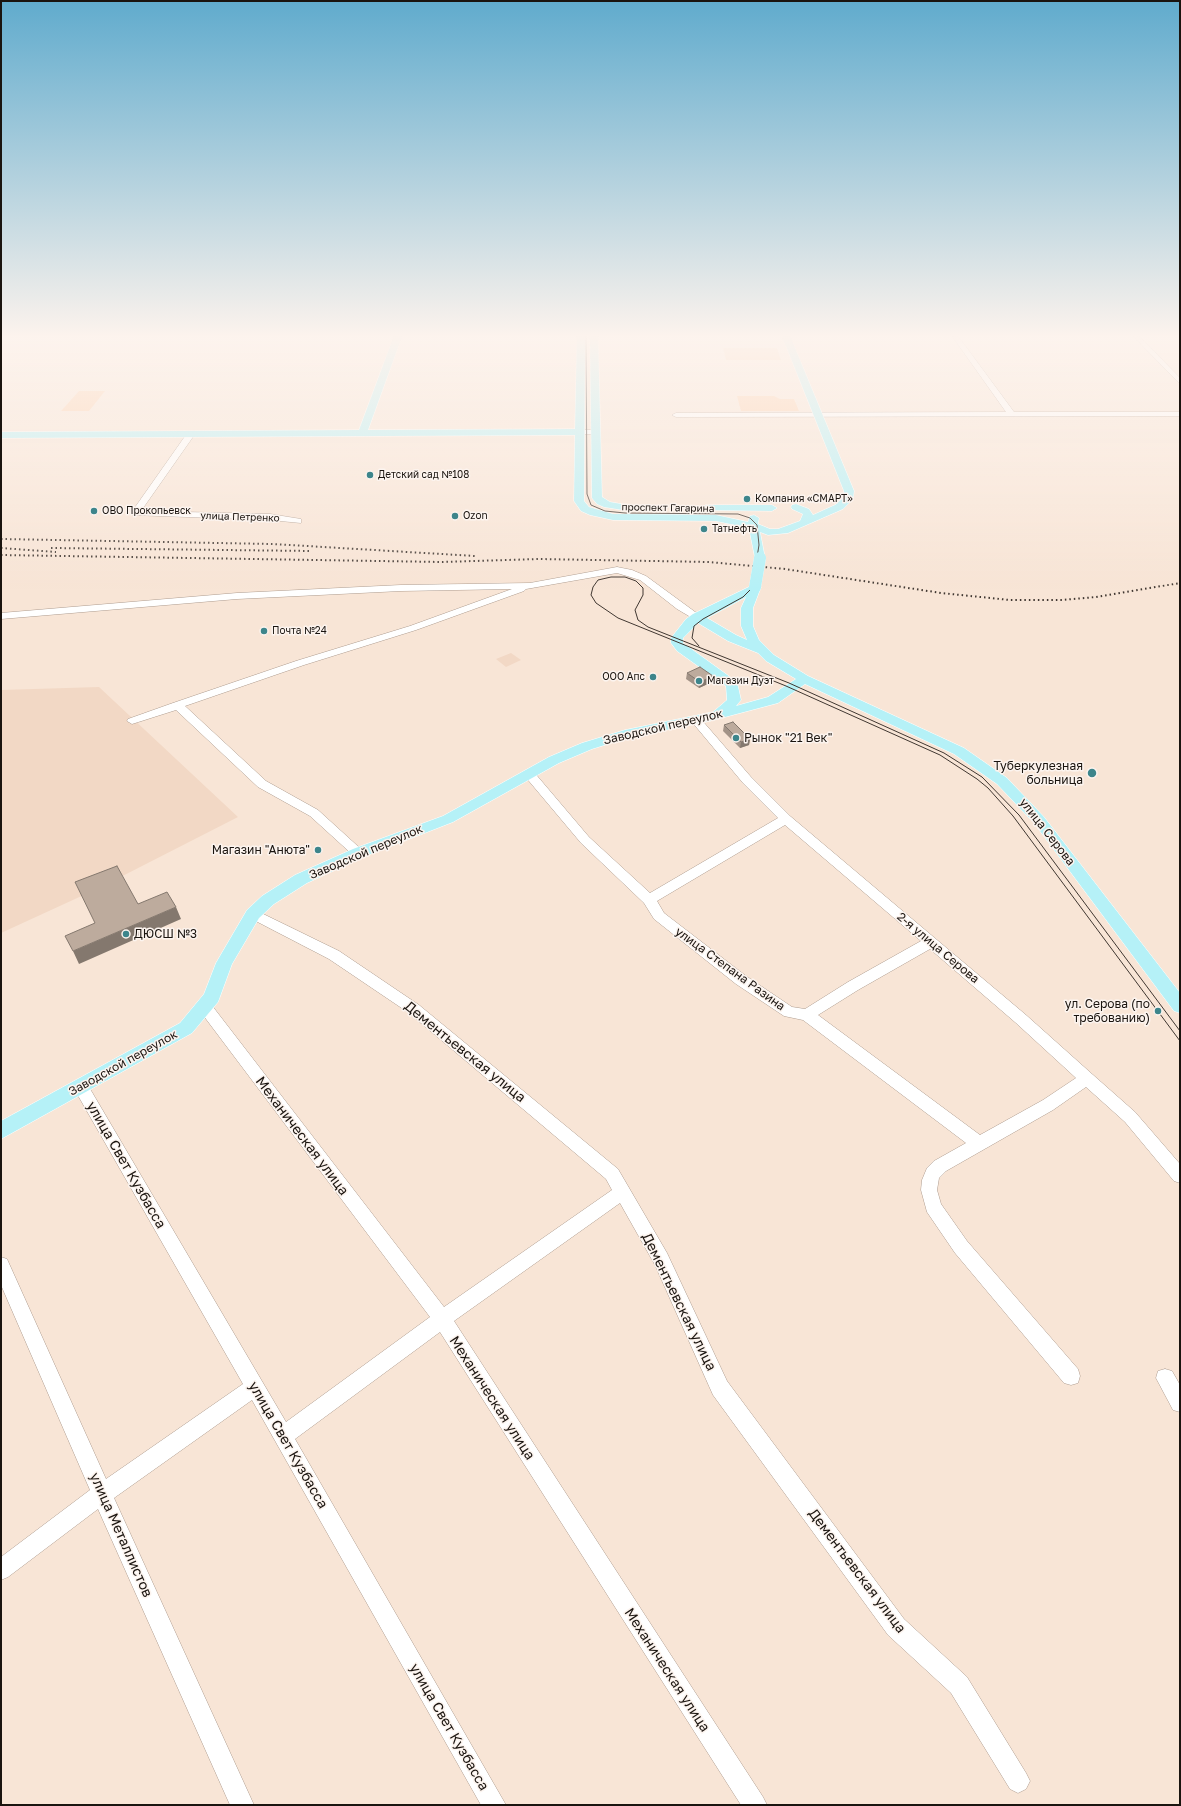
<!DOCTYPE html>
<meta charset="utf-8">
<style>
body{margin:0}
#map{position:relative;width:1181px;height:1806px;overflow:hidden;background:#f8e5d6;font-family:"Golos Text",sans-serif}
canvas{display:block}
.frame{position:absolute;inset:0;border:2px solid #1a140f;pointer-events:none}
</style>
<div id="map">
<canvas width="1181" height="1806"></canvas>
<div class="frame"></div>
</div>
<script>
const g = document.querySelector('canvas').getContext('2d');
g.lineJoin = 'round';
function fill(path, color) { g.fillStyle = color; g.fill(path, 'evenodd'); }
const shape = rows => new Path2D(rows.map(r => 'M' + r).join(''));
function trace(path, color, width, dash) { g.strokeStyle = color; g.lineWidth = width; g.lineCap = dash ? 'butt' : 'round'; g.setLineDash(dash || []); g.stroke(path); }
function label(font, color, halo, rows, align = 'center') {
  g.font = font + ' "Golos Text",sans-serif'; g.lineWidth = 3; g.setLineDash([]); g.textBaseline = 'middle'; g.strokeStyle = halo; g.fillStyle = color; for (const [text, x, y, turn = 0] of rows) {
    g.save(); g.translate(x, y); g.rotate((+turn || 0) * Math.PI / 180); g.textAlign = isNaN(turn) ? turn : align; if (halo) g.strokeText(text, 0, 0); g.fillText(text, 0, 0); g.restore();
  }
}
fill(shape([
 [511,653,521,660,506,667,496,659],
 [99,687,238,817,99,888,1,933,1,690]
]), '#f2d8c5');
fill(shape([
 [723,348,777,348,781,360,726,360],
 [79,391,105,391,89,411,61,411],
 [737,396,774,396,780,399,794,399,799,411,741,411]
]), '#fdcea9');
const minor = shape([
 [952,336,958,336,1014,412,1180,412,1180,416,676,417,672,415,676,413,1006,412,952,336],
 [1133,336,1139,336,1180,378,1180,384,1133,336],
 [576,430,596,430,600,432,596,434,579,434,575,432,576,430],
 [188,432,195,434,141,511,270,514,301,519,301,523,270,520,132,515,131,513,188,432],
 [617,567,632,570,646,576,702,617,700,619,694,619,677,609,640,580,617,573,526,589,524,591,416,630,304,665,185,706,266,781,318,810,362,850,364,853,362,856,358,857,354,856,310,816,258,787,176,710,132,724,127,721,128,719,173,703,296,661,410,626,512,589,401,591,237,599,1,619,1,613,237,593,401,585,530,583,617,567],
 [696,717,700,718,751,777,790,816,1026,1015,1092,1074,1135,1112,1180,1164,1180,1183,1174,1181,1125,1122,1086,1087,1053,1110,946,1171,939,1178,937,1190,941,1204,967,1241,1078,1369,1080,1376,1078,1383,1071,1385,1064,1383,955,1253,927,1212,921,1190,922,1180,927,1168,934,1161,966,1143,803,1020,784,1016,736,984,654,919,644,903,581,843,523,774,529,770,533,771,589,837,650,893,778,818,743,783,692,722,691,720,696,717],
 [785,825,921,941,848,982,805,1009,792,1007,746,976,664,913,657,901,785,825],
 [930,949,1016,1023,1076,1078,1043,1100,980,1135,818,1015,858,990,930,949],
 [253,909,339,951,419,1005,618,1169,667,1253,727,1381,904,1619,967,1677,1026,1773,1030,1781,1026,1789,1018,1793,1010,1789,951,1693,888,1635,713,1395,655,1265,620,1203,454,1321,763,1797,767,1805,741,1805,440,1332,295,1439,506,1805,481,1805,252,1400,114,1498,254,1805,230,1805,98,1509,8,1577,1,1580,1,1557,90,1490,1,1285,1,1257,7,1259,106,1479,243,1384,76,1092,73,1087,76,1082,81,1081,86,1082,286,1422,430,1317,200,1011,198,1007,200,1003,205,1001,210,1003,444,1307,612,1190,606,1179,409,1013,329,959,248,917,246,914,248,911,253,909],
 [1165,1369,1172,1371,1180,1385,1180,1412,1173,1410,1156,1378,1158,1371,1165,1369]
]);
const major = shape([
 [394,336,402,336,368,430,575,429,577,336,585,336,584,501,589,507,613,514,716,515,748,522,750,516,754,515,759,518,758,524,770,529,778,529,800,521,803,514,792,509,791,507,792,505,796,504,809,509,813,515,835,505,843,498,844,491,782,336,790,336,854,491,853,499,843,509,788,533,768,535,760,532,765,558,760,561,755,558,749,528,716,521,613,520,590,515,581,511,574,501,575,435,1,438,1,432,359,430,394,336],
 [590,336,598,336,602,497,610,502,633,506,634,508,629,511,604,507,597,504,592,498,590,336],
 [706,505,772,505,777,508,772,511,702,510,701,508,706,505],
 [755,584,761,587,753,608,753,626,759,640,774,655,808,676,964,748,1007,778,1044,817,1180,993,1180,1013,1174,1011,1034,823,997,784,954,754,805,684,778,703,710,721,627,738,592,749,559,763,453,822,363,857,307,883,274,904,259,918,232,964,218,1002,192,1033,1,1139,1,1121,180,1023,204,994,216,963,247,910,262,896,295,875,353,849,443,816,549,757,582,743,625,730,713,712,727,700,726,686,677,651,671,643,671,638,686,619,693,614,755,584],
 [746,597,741,608,741,626,747,640,736,635,707,618,746,597],
 [698,623,728,641,758,653,766,661,796,679,768,697,736,706,741,700,737,682,683,643,683,638,698,623]
]);
trace(minor, '#ae9c8f', 1);
trace(major, '#fff', 1);
fill(minor, '#fff');
fill(major, '#b5f1f7');
trace(shape([
 [586,336,587,494,591,505,605,511,625,513,738,514,750,518,757,525,759,545,752,588,743,597,703,619,694,626,692,638,699,646],
 [1180,1031,1019,815,982,777,944,753,789,683,648,627,638,620,635,610,643,595,643,588,636,581,625,577,611,577,598,580,593,587,591,595,596,603,618,618,786,686,940,755,977,779,988,788,1013,816,1180,1041]
]), '#403731', 1);
trace(shape([
 [1,539,273,544,475,556],
 [1,548,56,552],
 [51,548,311,551],
 [1,555,442,562,539,559,709,562,785,569,941,593,1010,600,1062,600,1096,597,1180,583]
]), '#403731', 2, [1.5, 3]);
const majorBridge = shape([
 [755,587,760,558]
]);
trace(majorBridge, '#fff', 12, []);
trace(majorBridge, '#b5f1f7', 12);
fill(shape([
 [687,673,712,682,699,688,686,679],
 [724,725,750,739,749,745,740,748,723,731]
]), '#a39387');
fill(shape([
 [713,676,712,682,699,688,700,682],
 [750,739,749,745,740,748,741,742],
 [176,907,181,919,79,964,73,951]
]), '#84786e');
const building = shape([
 [700,667,713,676,700,682,687,673,700,667],
 [733,722,750,739,741,742,724,725,733,722],
 [117,866,138,904,167,892,176,907,73,951,65,936,95,923,75,882,117,866]
]);
fill(building, '#bdab9d');
trace(building, '#84786e', 1);
const sky = g.createLinearGradient(0, 0, 0, 589);
sky.addColorStop(0, '#60abcd');
sky.addColorStop(0.57, '#fcf3ed');
sky.addColorStop(1, '#fcf3ed00');
g.fillStyle = sky;
g.fillRect(0, 0, 1181, 589);
for (const [x, y, r, color] of [
 [370,475,4,"#3d858b"],
 [747,499,4,"#3d858b"],
 [94,511,4,"#3d858b"],
 [455,516,4,"#3d858b"],
 [704,529,4,"#3d858b"],
 [264,631,4,"#3d858b"],
 [653,677,4,"#3d858b"],
 [699,681,4,"#3d858b"],
 [736,738,4,"#3d858b"],
 [1092,773,5,"#3d858b"],
 [318,850,4,"#3d858b"],
 [126,934,4,"#3d858b"],
 [1158,1011,4,"#3d858b"]
]) { const dot = new Path2D(); dot.arc(x, y, r, 0, 2 * Math.PI); g.fillStyle = color; g.fill(dot); trace(dot, '#fcf4ef', 1.5); }
label('10px', '#1a140f', '#fcf4ef', [
 ["Детский сад №108",378,475],
 ["Компания «СМАРТ»",755,499],
 ["ОВО Прокопьевск",102,511],
 ["Ozon",463,516],
 ["Татнефть",712,529],
 ["Почта №24",272,631],
 ["ООО Апс",645,677,"right"],
 ["Магазин Дуэт",707,681]
], 'left');
label('10px', '#1a140f', '#fcf4ef', [
 ["проспект Гагарина",668,508,1],
 ["улица Петренко",240,517,2]
]);
label('12px', '#1a140f', '#fcf4ef', [
 ["Заводской переулок",663,727,-13],
 ["улица Серова",1047,832,52],
 ["Заводской переулок",366,852,-23],
 ["2-я улица Серова",938,948,40],
 ["улица Степана Разина",730,969,36],
 ["Заводской переулок",123,1063,-29]
]);
label('12px', '#1a140f', '#fcf4ef', [
 ["Рынок \"21 Век\"",744,738,"left"],
 ["Туберкулезная",1083,766],
 ["больница",1083,780],
 ["Магазин \"Анюта\"",310,850],
 ["ДЮСШ №3",134,934,"left"],
 ["ул. Серова (по",1150,1004],
 ["требованию)",1150,1018]
], 'right');
label('14px', '#1a140f', '#fcf4ef', [
 ["Дементьевская улица",465,1052,39],
 ["Механическая улица",302,1136,53],
 ["улица Свет Кузбасса",126,1165,60],
 ["Дементьевская улица",679,1302,64],
 ["Механическая улица",492,1398,57],
 ["улица Свет Кузбасса",288,1445,60],
 ["улица Металлистов",121,1535,66],
 ["Дементьевская улица",857,1571,53],
 ["Механическая улица",667,1670,57],
 ["улица Свет Кузбасса",449,1727,60]
]);
</script>
